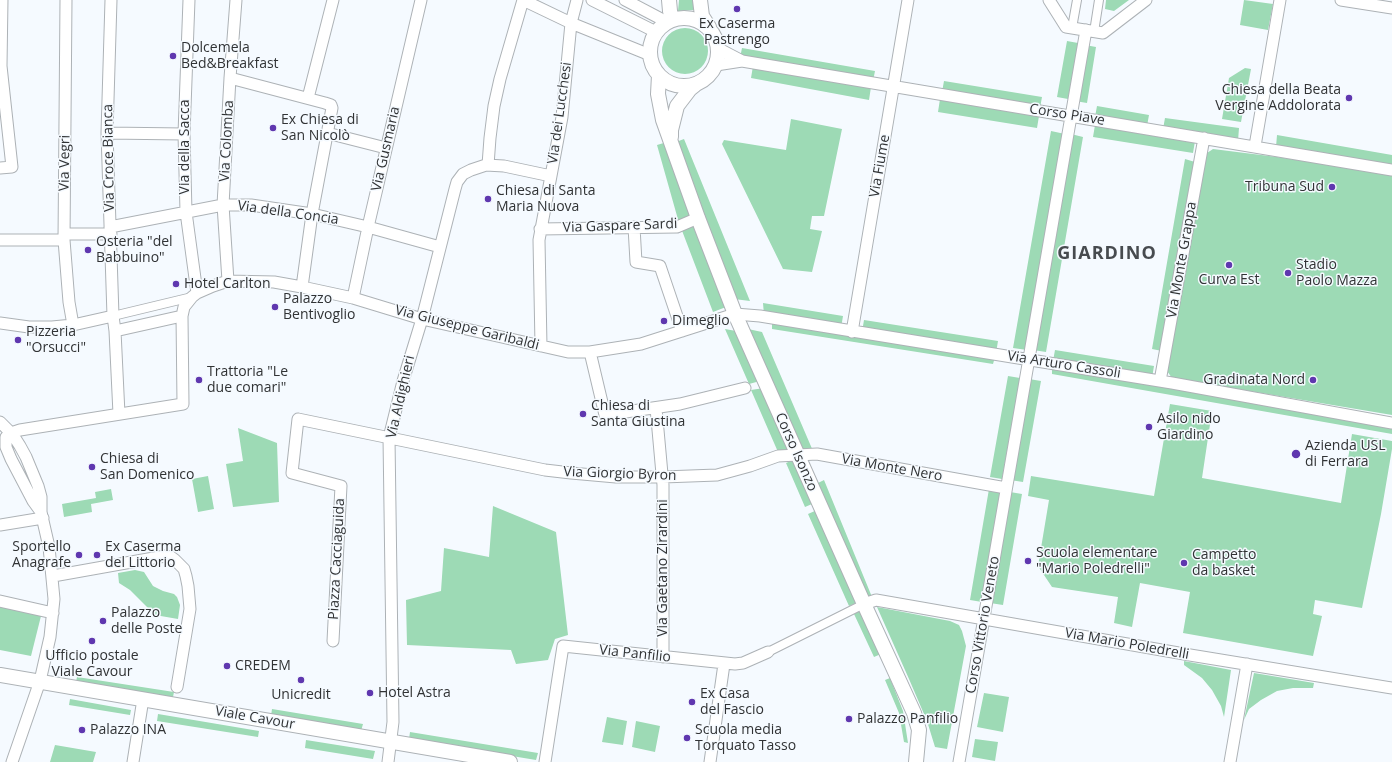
<!DOCTYPE html>
<meta charset="utf-8">
<style>
body{margin:0}
canvas{display:block;background:#f5faff}
</style>
<canvas width="1392" height="762"></canvas>
<script>
const g = document.querySelector('canvas').getContext('2d');
g.lineJoin = 'round';
function fill(path, color) { g.fillStyle = color; g.fill(path, 'evenodd'); }
const shape = rows => new Path2D(rows.map(r => 'M' + r).join(''));
function trace(path, color, width, dash) { g.strokeStyle = color; g.lineWidth = width; g.lineCap = dash ? 'butt' : 'round'; g.setLineDash(dash || []); g.stroke(path); }
function label(font, color, halo, rows, align = 'center') {
  g.font = font + ' "Open Sans",sans-serif'; g.lineWidth = 3; g.setLineDash([]); g.textBaseline = 'middle'; g.strokeStyle = halo; g.fillStyle = color; for (const [text, x, y, turn = 0] of rows) {
    g.save(); g.translate(x, y); g.rotate((+turn || 0) * Math.PI / 180); g.textAlign = isNaN(turn) ? turn : align; if (halo) g.strokeText(text, 0, 0); g.fillText(text, 0, 0); g.restore();
  }
}
fill(shape([
 [679,0,696,0,694,10,678,11],
 [1106,0,1129,0,1114,11,1105,9],
 [1244,0,1273,4,1268,30,1240,25],
 '662 51a23 23 0 1 1 46 0a23 23 0 1 1-46 0Z',
 [1067,41,1078,43,1068,99,1057,97],
 [1085,45,1096,47,1087,103,1075,101],
 [742,48,875,71,873,81,740,58],
 [753,66,871,87,869,100,751,78],
 [1245,68,1251,69,1241,122,1222,119,1229,78],
 [944,81,1042,97,1040,108,942,92],
 [940,99,1039,116,1037,128,938,112],
 [1097,106,1149,115,1147,126,1095,117],
 [1165,118,1239,128,1238,141,1163,129],
 [791,119,842,129,824,216,812,216,810,229,822,231,812,272,783,269,722,144,724,140,786,150],
 [1095,125,1195,141,1193,153,1093,137],
 [1051,131,1065,134,1027,350,1013,348],
 [1071,134,1083,137,1046,352,1033,350],
 [1277,135,1392,155,1392,167,1276,147],
 [684,139,750,301,734,299,676,142],
 [667,142,693,216,679,223,657,145],
 [1213,149,1277,157,1392,175,1392,415,1172,378,1167,371,1204,155],
 [1185,159,1195,162,1162,351,1152,349],
 [694,223,726,307,713,312,681,228],
 [763,303,843,316,841,328,764,315],
 [772,320,995,357,993,364,772,329],
 [864,320,998,341,996,353,862,332],
 [725,329,736,331,760,381,749,384],
 [748,329,762,332,813,451,800,450],
 [1055,350,1154,366,1152,378,1053,361],
 [1052,365,1392,425,1392,434,1052,374],
 [1008,376,1020,378,1002,479,990,477],
 [1029,379,1041,381,1023,482,1010,480],
 [764,388,791,451,778,452,751,390],
 [1170,404,1212,411,1202,478,1341,503,1352,434,1392,441,1392,449,1381,514,1362,608,1315,600,1313,614,1322,616,1313,656,1183,633,1190,592,1140,583,1132,627,1114,623,1118,597,1052,587,1038,566,1049,500,1028,496,1031,476,1154,496],
 [238,428,277,443,279,502,233,507,226,464,243,461],
 [793,460,812,504,805,507,786,463],
 [208,476,214,509,198,512,192,479],
 [824,480,872,597,866,599,814,485],
 [111,489,113,500,91,504,92,512,64,517,62,504,96,498,95,492],
 [989,489,1001,491,982,602,970,600],
 [1010,492,1022,494,1003,605,990,603],
 [493,506,556,532,568,635,555,639,548,660,516,664,511,650,407,645,406,600,441,591,444,548,489,557],
 [817,510,858,602,849,606,808,514],
 [135,570,144,572,153,586,163,591,174,594,177,597,180,605,178,619,155,615,130,590,119,583,118,573],
 [0,607,41,616,31,656,0,650],
 [877,607,950,621,959,625,962,631,966,646,947,749,935,747,927,721,909,679],
 [861,610,881,654,874,657,854,614],
 [1184,661,1231,670,1224,717,1221,706,1212,690,1202,678,1184,665],
 [1254,673,1314,683,1313,688,1293,688,1277,691,1261,700,1249,709,1244,720],
 [77,677,174,692,173,697,76,682],
 [890,678,903,711,908,743,904,742,899,713,885,680],
 [984,693,1009,697,1003,732,977,727],
 [70,699,131,710,130,715,69,705],
 [272,709,363,724,361,731,271,716],
 [158,714,259,731,258,737,157,721],
 [607,717,627,721,623,745,602,742],
 [636,721,660,726,655,752,632,747],
 [410,732,538,753,536,760,409,739],
 [975,739,998,742,995,761,972,757],
 [306,740,375,751,373,759,305,748],
 [55,745,96,752,93,762,50,762]
]), '#9ddab5');
const pedestrian = shape([
 [1072,28,1077,0],
 [1094,32,1099,0],
 [113,316,192,297],
 [768,652,864,604]
]);
const minor = shape([
 [66,0,64,240,69,302,73,325],
 [111,0,107,133,113,316,115,331,119,414],
 [189,0,184,134,186,212,197,293],
 [523,0,571,23,650,55],
 [592,0,656,32],
 [625,0,667,22],
 [1049,0,1066,27,1103,33,1146,0],
 [1341,0,1392,8],
 [719,49,742,61,1392,170],
 [716,65,742,61],
 [230,78,325,103,331,105,332,108,312,214,302,287],
 [308,98,333,0],
 [107,133,184,134],
 [327,133,386,148],
 [1255,146,1280,0],
 [488,165,490,138,494,106,500,79,523,0],
 [0,168,12,167,1,66,2,0],
 [110,227,223,205,251,205,312,214,368,227,440,247],
 [634,227,636,262,660,266,682,331],
 [540,229,677,227,698,218],
 [64,234,111,234],
 [0,240,64,240],
 [228,281,223,205,230,78,236,0],
 [353,298,368,227,421,0],
 [0,323,29,327,52,327,73,325,113,316],
 [115,331,182,316],
 [852,332,908,0],
 [541,346,539,240,562,117,571,23,577,0],
 [590,352,605,415,680,404,745,388],
 [1160,381,1204,138],
 [656,408,663,485,663,657],
 [0,422,13,435,20,446,26,457,38,486,41,497,41,512,49,547,54,599,50,637,40,681,12,762],
 [41,512,33,501,11,459,6,447,6,437,11,433,20,430,183,404,182,316,184,307,192,297,197,293,213,286,228,281,274,282,302,287,353,298,422,319,568,352,590,352,641,344,735,314,760,316,1172,383,1392,423],
 [0,525,43,518],
 [53,576,165,556,171,557,175,560,184,569,186,576,188,586,190,609,177,687],
 [0,601,53,613],
 [864,604,876,600,1190,655,1392,688],
 [333,641,341,486,292,473,298,419,545,470,571,473,616,477,663,477,717,475,750,466,778,456,817,454,1006,488],
 [133,762,143,699],
 [388,762,393,722,389,438,403,381,422,319,455,189,457,182,463,174,471,170,486,165,504,166,551,176],
 [545,762,563,646,735,664,743,663,768,652],
 [710,762,724,664],
 [959,762,1086,30],
 [1230,762,1247,664]
]);
const tertiary = shape([
 [669,0,670,11,672,20],
 [700,0,702,16,709,27],
 '650 52a34 34 0 1 1 68 0a34 34 0 1 1-68 0Z',
 [659,75,658,94,663,120,698,218,735,314,864,604,914,713,919,730,916,762],
 [671,137,671,130,677,106,690,89,695,85],
 [0,675,510,762]
]);
trace(pedestrian, '#adb2b6', 10);
trace(minor, '#adb2b6', 13);
trace(tertiary, '#adb2b6', 16);
trace(pedestrian, '#fff', 8);
trace(minor, '#fff', 11);
trace(tertiary, '#fff', 14);
for (const [x, y, r, color] of [
 [737,9,4,"#5f37af"],
 [173,56,4,"#5f37af"],
 [1349,98,4,"#5f37af"],
 [273,128,4,"#5f37af"],
 [1332,187,4,"#5f37af"],
 [488,199,4,"#5f37af"],
 [88,250,4,"#5f37af"],
 [1229,265,4,"#5f37af"],
 [1288,273,4,"#5f37af"],
 [176,284,4,"#5f37af"],
 [275,307,4,"#5f37af"],
 [664,321,4,"#5f37af"],
 [18,340,4,"#5f37af"],
 [199,380,4,"#5f37af"],
 [1313,380,4,"#5f37af"],
 [583,414,4,"#5f37af"],
 [1149,427,4,"#5f37af"],
 [1296,454,5,"#5f37af"],
 [92,467,4,"#5f37af"],
 [79,555,4,"#5f37af"],
 [97,555,4,"#5f37af"],
 [1028,561,4,"#5f37af"],
 [1184,563,4,"#5f37af"],
 [103,621,4,"#5f37af"],
 [92,641,4,"#5f37af"],
 [227,666,4,"#5f37af"],
 [301,680,4,"#5f37af"],
 [370,693,4,"#5f37af"],
 [692,702,4,"#5f37af"],
 [849,719,4,"#5f37af"],
 [82,730,4,"#5f37af"],
 [687,738,4,"#5f37af"]
]) { const dot = new Path2D(); dot.arc(x, y, r, 0, 2 * Math.PI); g.fillStyle = color; g.fill(dot); trace(dot, '#f5faff', 1.5); }
label('14px', '#313335', '#f5faff', [
 ["Ex Caserma",737,24,"center"],
 ["Pastrengo",737,40,"center"],
 ["Dolcemela",181,48],
 ["Bed&Breakfast",181,64],
 ["Chiesa della Beata",1341,90,"right"],
 ["Vergine Addolorata",1341,106,"right"],
 ["Ex Chiesa di",281,120],
 ["San Nicolò",281,136],
 ["Tribuna Sud",1324,187,"right"],
 ["Chiesa di Santa",496,191],
 ["Maria Nuova",496,207],
 ["Osteria \"del",96,242],
 ["Babbuino\"",96,258],
 ["Stadio",1296,265],
 ["Paolo Mazza",1296,281],
 ["Curva Est",1229,280,"center"],
 ["Hotel Carlton",184,284],
 ["Palazzo",283,299],
 ["Bentivoglio",283,315],
 ["Dimeglio",672,321],
 ["Pizzeria",26,332],
 ["\"Orsucci\"",26,348],
 ["Trattoria \"Le",207,372],
 ["due comari\"",207,388],
 ["Gradinata Nord",1305,380,"right"],
 ["Chiesa di",591,406],
 ["Santa Giustina",591,422],
 ["Asilo nido",1157,419],
 ["Giardino",1157,435],
 ["Azienda USL",1305,446],
 ["di Ferrara",1305,462],
 ["Chiesa di",100,459],
 ["San Domenico",100,475],
 ["Sportello",71,547,"right"],
 ["Anagrafe",71,563,"right"],
 ["Ex Caserma",105,547],
 ["del Littorio",105,563],
 ["Scuola elementare",1036,553],
 ["\"Mario Poledrelli\"",1036,569],
 ["Campetto",1192,555],
 ["da basket",1192,571],
 ["Palazzo",111,613],
 ["delle Poste",111,629],
 ["Ufficio postale",92,656,"center"],
 ["Viale Cavour",92,672,"center"],
 ["CREDEM",235,666],
 ["Hotel Astra",378,693],
 ["Ex Casa",700,694],
 ["del Fascio",700,710],
 ["Unicredit",301,695,"center"],
 ["Palazzo Panfilio",857,719],
 ["Palazzo INA",90,730],
 ["Scuola media",695,730],
 ["Torquato Tasso",695,746]
], 'left');
label('14px', '#313335', '#f5faff', [
 ["Via dei Lucchesi",560,113,-82],
 ["Corso Piave",1067,115,9],
 ["Via Colomba",227,141,-87],
 ["Via della Sacca",185,147,-90],
 ["Via Gusmaria",386,149,-77],
 ["Via Croce Bianca",109,158,-91],
 ["Via Vegri",65,163,-89],
 ["Via Fiume",880,166,-80],
 ["Via della Concia",288,213,8],
 ["Via Gaspare Sardi",620,226,-2],
 ["Via Monte Grappa",1182,260,-80],
 ["Via Giuseppe Garibaldi",467,328,14],
 ["Via Arturo Cassoli",1064,365,9],
 ["Via Aldighieri",401,397,-77],
 ["Corso Isonzo",796,452,66],
 ["Via Monte Nero",892,468,10],
 ["Via Giorgio Byron",620,474,2],
 ["Piazza Cacciaguida",337,559,-87],
 ["Via Gaetano Zirardini",663,568,-90],
 ["Corso Vittorio Veneto",983,625,-80],
 ["Via Mario Poledrelli",1127,644,10],
 ["Via Panfilio",635,654,6],
 ["Viale Cavour",255,718,10]
]);
g.letterSpacing = '1px';
label('bold 18px', '#474b4f', '#f5faff', [
 ["GIARDINO",1107,254]
]);
g.letterSpacing = '0px';
</script>
